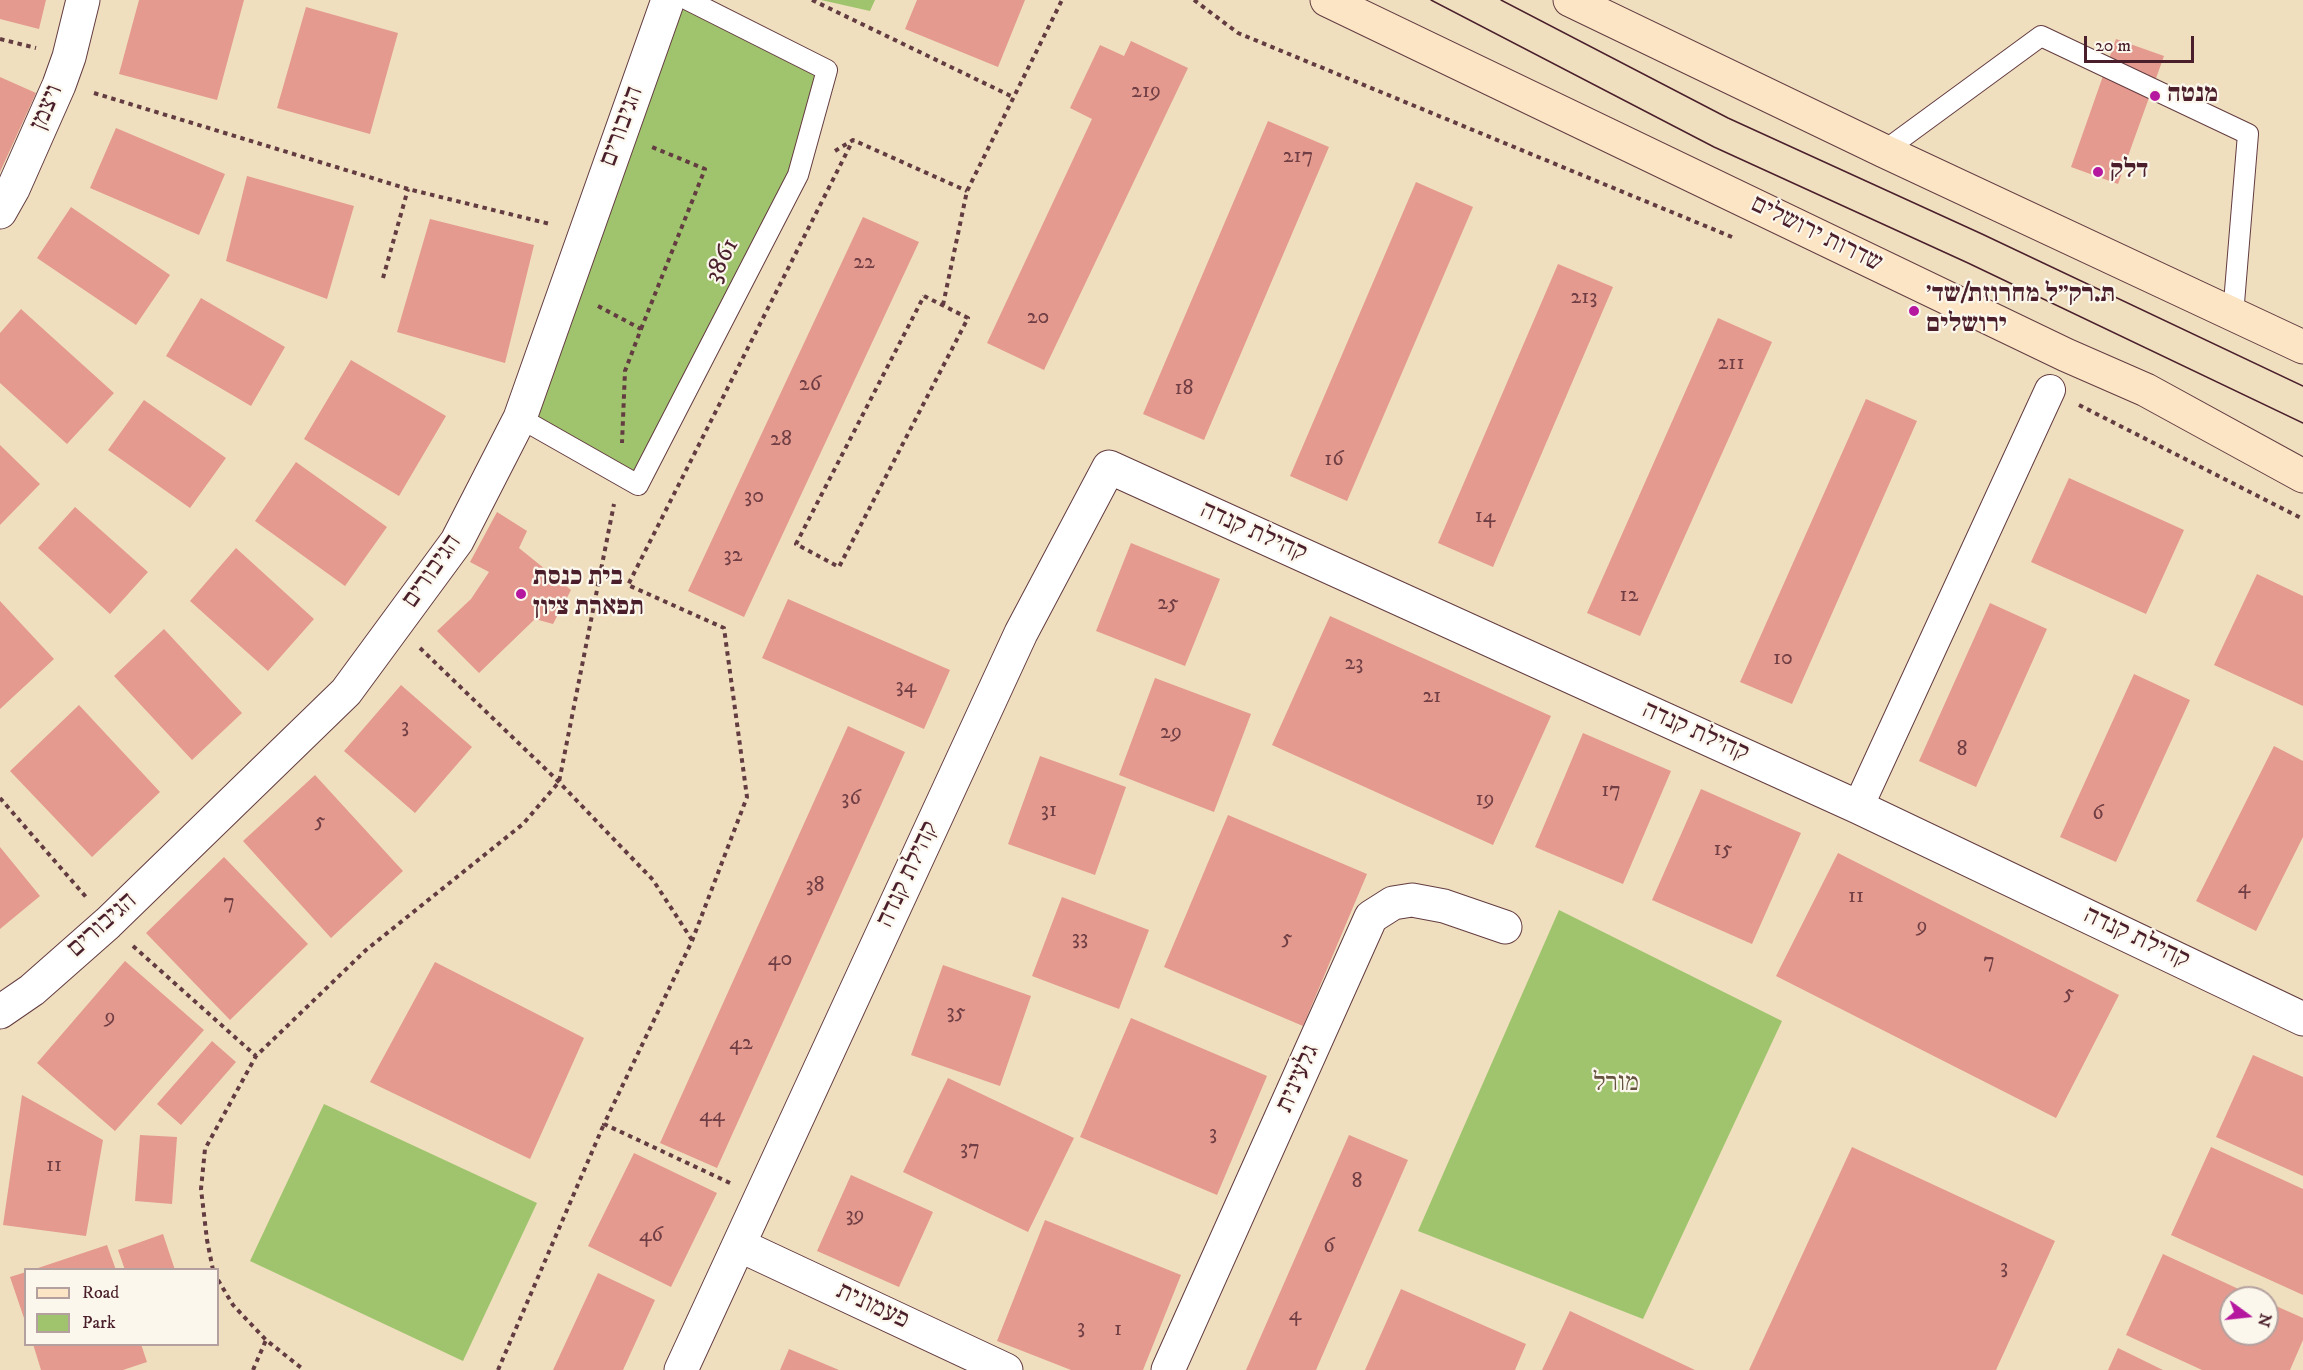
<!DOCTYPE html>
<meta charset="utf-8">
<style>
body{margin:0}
#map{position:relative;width:2303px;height:1370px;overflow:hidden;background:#efdfbf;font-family:"IM FELL DW Pica",serif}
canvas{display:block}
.legend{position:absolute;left:24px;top:1268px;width:195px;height:78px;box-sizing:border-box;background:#fbf7ec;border:2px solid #b4a19f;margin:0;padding:8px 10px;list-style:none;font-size:18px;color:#4a1f2b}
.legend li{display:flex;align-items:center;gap:12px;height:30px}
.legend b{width:30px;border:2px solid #b4a19f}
.north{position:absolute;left:2219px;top:1286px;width:60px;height:60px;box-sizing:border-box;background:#fbf7ec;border:2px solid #b4a19f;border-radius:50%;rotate:105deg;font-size:16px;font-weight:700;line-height:24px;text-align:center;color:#4a1f2b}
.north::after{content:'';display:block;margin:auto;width:21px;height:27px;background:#b5179e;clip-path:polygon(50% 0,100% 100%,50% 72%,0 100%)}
.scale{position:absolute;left:2084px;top:36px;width:110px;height:27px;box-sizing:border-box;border:3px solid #4a1f2b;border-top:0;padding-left:8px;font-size:18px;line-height:21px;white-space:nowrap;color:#4a1f2b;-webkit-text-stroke:4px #fbf7ec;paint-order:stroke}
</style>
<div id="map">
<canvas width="2303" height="1370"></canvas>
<ul class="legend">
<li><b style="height:8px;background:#fce5c4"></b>Road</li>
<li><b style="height:16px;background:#a0c46d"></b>Park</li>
</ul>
<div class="north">N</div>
<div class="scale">20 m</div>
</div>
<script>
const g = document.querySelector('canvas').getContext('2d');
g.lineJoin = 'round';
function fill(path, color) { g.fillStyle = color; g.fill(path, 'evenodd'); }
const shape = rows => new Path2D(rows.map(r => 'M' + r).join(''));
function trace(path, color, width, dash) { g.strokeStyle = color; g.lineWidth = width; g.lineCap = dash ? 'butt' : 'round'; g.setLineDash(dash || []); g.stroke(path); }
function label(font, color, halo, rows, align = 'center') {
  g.font = font + ' "IM FELL DW Pica","Frank Ruhl Libre",serif'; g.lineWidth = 4.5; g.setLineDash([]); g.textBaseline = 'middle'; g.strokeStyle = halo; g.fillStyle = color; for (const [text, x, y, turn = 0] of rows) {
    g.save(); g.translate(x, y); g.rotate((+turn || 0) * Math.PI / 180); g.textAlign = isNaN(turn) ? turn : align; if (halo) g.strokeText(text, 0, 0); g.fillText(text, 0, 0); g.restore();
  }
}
fill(shape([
 [668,0,827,70,798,175,638,485,520,418],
 [821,0,875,0,870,11],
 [1559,910,1782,1021,1643,1319,1418,1231],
 [324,1104,537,1203,463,1361,250,1261]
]), '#a0c46d');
fill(shape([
 [0,0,46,0,39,29,0,19],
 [139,0,244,0,217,100,119,74],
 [917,0,1025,0,998,67,905,29],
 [306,7,398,33,370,134,277,108],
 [2116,39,2164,56,2118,184,2071,167],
 [1131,41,1188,68,1044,370,987,343,1092,119,1070,108,1100,45,1124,56],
 [0,77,36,93,0,172],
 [1268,121,1329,147,1204,440,1143,414],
 [116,128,225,174,199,235,90,188],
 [247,176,354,206,327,299,226,261],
 [1416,182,1473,207,1347,501,1290,476],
 [71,207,170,275,136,325,37,258],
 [863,217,919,242,744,617,688,591],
 [430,219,534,245,505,363,397,332],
 [1558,264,1613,287,1493,567,1438,543],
 [201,298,285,347,251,406,166,356],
 [21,309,114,393,67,444,0,383,0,333],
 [1718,318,1772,342,1640,636,1587,613],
 [351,360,446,416,399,496,304,439],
 [1866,399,1917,421,1792,704,1740,682],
 [144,400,226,458,190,508,108,450],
 [0,445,40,484,0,525],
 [296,462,387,527,345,586,255,521],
 [2069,478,2184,530,2146,614,2031,562],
 [75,507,148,572,110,614,38,548],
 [497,512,527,531,519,548,571,590,553,624,535,619,479,673,437,631,471,599,489,572,470,562],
 [1131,543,1220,579,1185,666,1096,631],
 [236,548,314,619,268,671,190,601],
 [2257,574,2303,596,2303,706,2214,665],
 [788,599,950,670,924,729,762,658],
 [0,601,54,659,0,709],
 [1990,603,2047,629,1976,787,1919,761],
 [1330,616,1551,716,1493,845,1272,745],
 [164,629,242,713,192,760,114,676],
 [2134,674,2190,700,2116,862,2060,837],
 [1155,678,1251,714,1214,812,1119,775],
 [401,685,472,747,415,813,344,751],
 [79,705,160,792,92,857,10,771],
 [848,726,905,752,717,1168,660,1143],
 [1583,733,1671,771,1623,884,1535,847],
 [2274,746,2303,761,2303,837,2256,931,2196,901],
 [1040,756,1126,787,1095,875,1008,844],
 [315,775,403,871,331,938,243,841],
 [1701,789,1801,833,1752,944,1652,900],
 [1228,815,1367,874,1303,1026,1164,967],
 [0,847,40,896,0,929],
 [1838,853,2119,995,2056,1118,1776,976],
 [224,857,308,944,230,1020,146,933],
 [1062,897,1149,930,1119,1009,1032,976],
 [125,961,204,1030,115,1131,37,1063],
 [435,962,584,1038,530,1159,370,1082],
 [943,965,1031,996,1000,1086,911,1055],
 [1131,1018,1267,1076,1217,1195,1080,1137],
 [212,1041,236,1062,181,1125,157,1104],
 [2253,1055,2303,1077,2303,1176,2216,1137],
 [948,1078,1074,1138,1028,1232,903,1172],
 [22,1095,103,1140,86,1236,3,1225],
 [140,1135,177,1137,172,1204,135,1201],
 [1349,1135,1408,1160,1316,1370,1246,1370],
 [1852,1147,2055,1241,1996,1370,1749,1370],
 [2211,1147,2303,1189,2303,1295,2171,1235],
 [634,1153,717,1193,671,1287,588,1246],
 [851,1175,933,1212,899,1287,817,1251],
 [1045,1220,1181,1275,1143,1370,1071,1370,997,1341],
 [163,1234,175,1270,125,1270,118,1250],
 [107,1245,116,1270,35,1270,35,1269],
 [2163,1254,2258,1298,2231,1298,2231,1334,2267,1334,2267,1302,2303,1318,2303,1340,2290,1370,2202,1370,2126,1335],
 [26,1272,26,1321,25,1321,10,1277],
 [598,1273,655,1300,623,1370,553,1370],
 [1401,1289,1526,1344,1515,1370,1365,1370],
 [1570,1311,1695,1370,1542,1370],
 [33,1344,141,1344,147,1362,123,1370,41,1370],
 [2118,1348,2163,1370,2108,1370],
 [789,1349,839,1370,780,1370]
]), '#e49a8e');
const service = shape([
 [1884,151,2041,36,2248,134,2233,315],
 [520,418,638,485,798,175,827,70,688,0]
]);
const pedestrian = shape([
 [1858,807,2050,390]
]);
const minor = shape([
 [0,212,13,189,59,85,69,57,83,0],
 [0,1012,32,990,108,923,346,692,457,541,520,418,668,0],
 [739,1245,1006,1370],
 [681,1370,1021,633,1109,467,1858,807,2303,1019],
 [1168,1370,1371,917,1393,903,1412,900,1444,906,1505,927]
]);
const secondary = shape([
 [1327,0,2066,355,2146,390,2303,476],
 [1570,0,1884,151,2303,347]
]);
trace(service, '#633c41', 22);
trace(pedestrian, '#633c41', 32);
trace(minor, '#633c41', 35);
trace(secondary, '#633c41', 35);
trace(shape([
 [812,0,1013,97],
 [1194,0,1238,33,1732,237],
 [0,39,36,48],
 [94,93,408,189,550,224],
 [835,151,853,140,967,191],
 [383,278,408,189],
 [924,296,968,318,839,567,796,544,924,296],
 [943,305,967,191,1062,0],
 [598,306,641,329,625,371,622,443],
 [641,329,705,169,652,147],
 [2079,405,2303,519],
 [420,648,559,782,653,880,692,940],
 [0,798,86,897],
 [133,946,256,1056],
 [730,1183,604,1124,692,941,747,797,724,628,628,585,853,140],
 [213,1270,207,1240,201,1189,205,1149,256,1056,366,950,523,824,559,782,614,504],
 [218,1280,233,1305,266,1340,304,1370],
 [253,1370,266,1340],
 [498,1370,604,1124]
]), '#633c41', 4, [4.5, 4.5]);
trace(service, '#fff', 20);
trace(pedestrian, '#fff', 30);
trace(minor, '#fff', 33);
trace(secondary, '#fce5c4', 33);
trace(shape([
 [1431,0,1714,147,1968,263,2303,423],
 [1501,0,1728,118,1982,234,2303,386]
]), '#4a1f2b', 1.5);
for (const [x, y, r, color] of [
 [2155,96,6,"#b5179e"],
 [2098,172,6,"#b5179e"],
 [1914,311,6,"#b5179e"],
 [521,594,6,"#b5179e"]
]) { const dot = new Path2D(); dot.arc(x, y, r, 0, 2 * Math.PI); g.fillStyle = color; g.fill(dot); trace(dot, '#fbf7ec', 2); }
label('22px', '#703e44', null, [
 ["219",1146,92],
 ["217",1298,157],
 ["22",864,263],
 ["213",1584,298],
 ["20",1038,318],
 ["211",1731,364],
 ["26",810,385],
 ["18",1184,389],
 ["28",781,440],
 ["16",1334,460],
 ["30",754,497],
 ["14",1485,517],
 ["32",733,556],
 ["12",1629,596],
 ["25",1168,604],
 ["10",1783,659],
 ["23",1354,664],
 ["34",906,687],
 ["21",1432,697],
 ["3",405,727],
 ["29",1171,733],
 ["8",1962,750],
 ["17",1611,791],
 ["36",851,799],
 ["19",1485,800],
 ["31",1049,811],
 ["6",2098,814],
 ["5",320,822],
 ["15",1723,850],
 ["38",815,886],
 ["4",2244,888],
 ["11",1856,897],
 ["7",229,903],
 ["9",1922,927],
 ["33",1080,939],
 ["5",1287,939],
 ["40",780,960],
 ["7",1989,962],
 ["5",2069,994],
 ["35",956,1013],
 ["9",110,1018],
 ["42",741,1044],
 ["44",712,1116],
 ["3",1213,1134],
 ["37",970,1149],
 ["11",54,1166],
 ["8",1357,1182],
 ["39",855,1216],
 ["46",651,1236],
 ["6",1329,1247],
 ["3",2004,1268],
 ["4",1295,1315],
 ["3",1081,1328],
 ["1",1118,1330]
]);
label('bold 26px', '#4a1f2b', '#fbf7ec', [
 ["מנטה",2167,96],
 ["דלק",2110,172],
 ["ת.רק״ל מחרוזת/שד׳",1926,296],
 ["ירושלים",1926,326],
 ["בית כנסת",533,579],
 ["תפארת ציון",533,609]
], 'left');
label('26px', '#4a1f2b', '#fbf7ec', [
 ["ויצמן",48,108,-67],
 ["הגיבורים",623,127,-70],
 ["שדרות ירושלים",1816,235,26],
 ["3861",723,261,-63],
 ["קהילת קנדה",1253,533,24],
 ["הגיבורים",433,572,-55],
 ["קהילת קנדה",1695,733,24],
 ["קהילת קנדה",909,875,-65],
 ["הגיבורים",103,926,-42],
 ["קהילת קנדה",2136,939,25],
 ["גלעינית",1299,1079,-66],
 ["פעמונית",872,1307,25]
]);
label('26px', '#64513f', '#fbf7ec', [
 ["מורל",1616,1085]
]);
</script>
